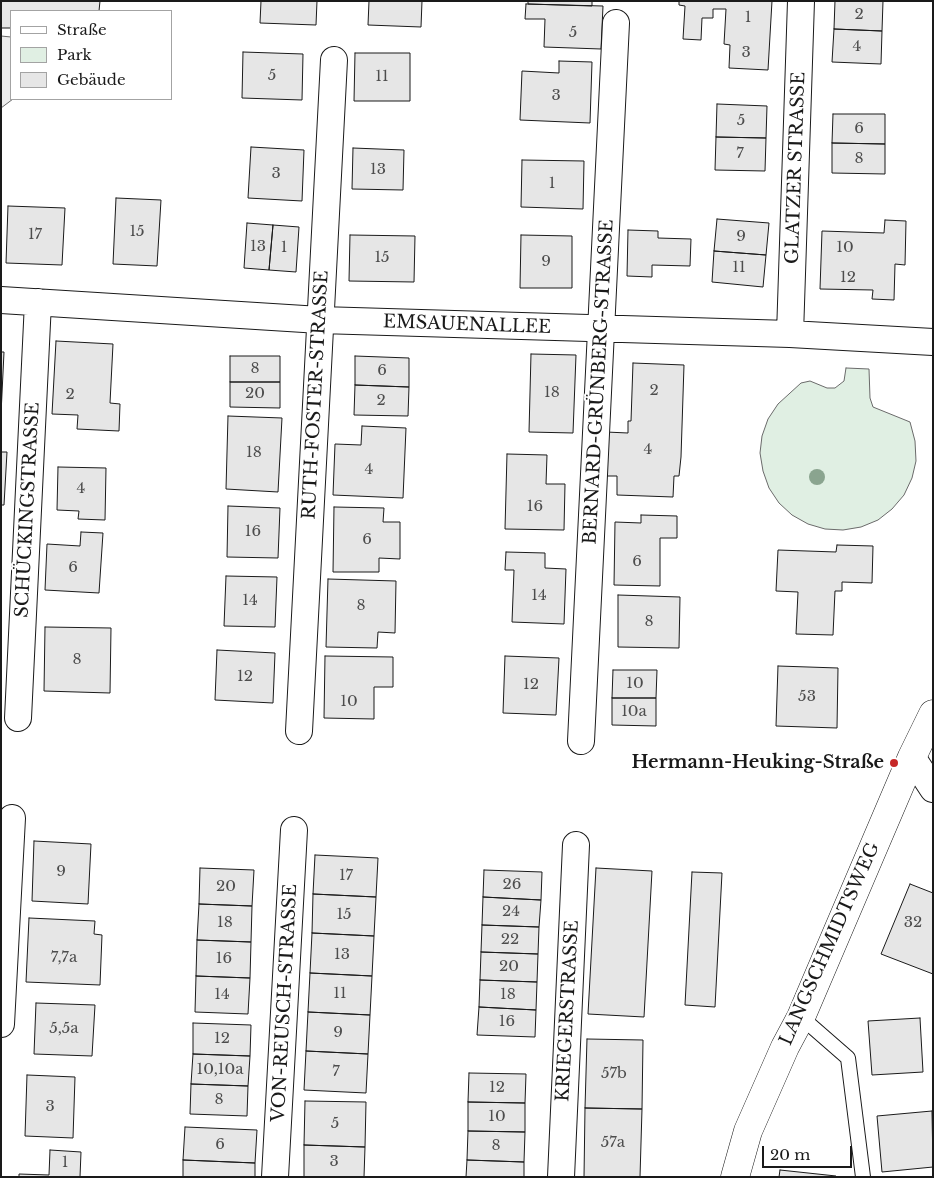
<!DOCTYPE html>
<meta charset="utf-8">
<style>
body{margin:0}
#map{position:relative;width:934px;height:1178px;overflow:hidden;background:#fff;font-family:"Libre Baskerville",serif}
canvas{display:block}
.frame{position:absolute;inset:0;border:2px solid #1a1a1a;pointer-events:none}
.legend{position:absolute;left:10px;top:10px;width:162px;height:90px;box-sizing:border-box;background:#fff;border:1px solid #a3a3a3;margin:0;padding:6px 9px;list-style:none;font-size:15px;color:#1a1a1a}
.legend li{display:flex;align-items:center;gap:10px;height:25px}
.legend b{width:25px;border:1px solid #a3a3a3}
.scale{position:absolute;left:762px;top:1146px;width:90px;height:22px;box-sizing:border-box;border:2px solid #1a1a1a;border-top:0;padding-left:6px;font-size:15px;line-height:18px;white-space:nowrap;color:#1a1a1a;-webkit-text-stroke:4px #fff;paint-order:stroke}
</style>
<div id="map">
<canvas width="934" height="1178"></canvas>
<div class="frame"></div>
<ul class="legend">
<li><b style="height:6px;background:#fff"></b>Straße</li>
<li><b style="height:14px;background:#e0efe3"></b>Park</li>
<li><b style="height:14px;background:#e6e6e6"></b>Gebäude</li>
</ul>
<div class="scale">20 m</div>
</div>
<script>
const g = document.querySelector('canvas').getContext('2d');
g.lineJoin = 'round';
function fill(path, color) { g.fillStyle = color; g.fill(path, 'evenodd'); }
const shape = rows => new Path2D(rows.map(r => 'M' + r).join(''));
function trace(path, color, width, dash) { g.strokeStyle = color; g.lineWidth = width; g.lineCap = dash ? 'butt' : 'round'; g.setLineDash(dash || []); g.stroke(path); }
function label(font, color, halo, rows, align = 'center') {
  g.font = font + ' "Libre Baskerville",serif'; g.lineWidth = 4; g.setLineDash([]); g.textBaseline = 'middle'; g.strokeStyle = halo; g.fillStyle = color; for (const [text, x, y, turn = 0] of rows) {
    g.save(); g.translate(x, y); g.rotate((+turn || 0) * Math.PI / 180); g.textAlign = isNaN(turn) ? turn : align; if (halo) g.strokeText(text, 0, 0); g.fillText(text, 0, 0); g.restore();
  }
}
const green = shape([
 [846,368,869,369,870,398,873,407,910,422,915,441,916,461,912,478,904,495,892,509,878,520,861,527,843,530,825,529,808,524,792,515,779,503,769,488,763,471,760,453,762,436,768,419,778,404,801,383,810,381,827,388,835,388,844,381,846,368]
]);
fill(green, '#e0efe3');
trace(green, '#6a6a6a', 1);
const parking = shape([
 [1,36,11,37,13,99,1,108,1,36]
]);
fill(parking, '#ededed');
trace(parking, '#6a6a6a', 1);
const building = shape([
 [1,1,100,1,99,11,11,11,11,28,1,28,1,1],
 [261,1,317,1,316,25,260,23,261,1],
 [369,1,422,1,421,27,368,25,369,1],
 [528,1,592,1,592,6,528,4,528,1],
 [679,1,772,1,768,70,729,68,730,45,724,44,726,9,713,9,713,18,702,18,701,40,683,39,685,6,679,5,679,1],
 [835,1,883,1,882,31,834,29,835,1],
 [526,4,603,6,601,49,544,47,545,19,525,19,526,4],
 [834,29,882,31,881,64,832,62,834,29],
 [243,52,303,54,302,100,242,98,243,52],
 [355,53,410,53,410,101,354,101,355,53],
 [559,61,592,62,590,123,520,120,522,71,559,73,559,61],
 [717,104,767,106,766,138,716,137,717,104],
 [833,114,885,114,885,144,832,143,833,114],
 [716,137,766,138,765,171,715,170,716,137],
 [832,143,885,144,885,174,832,173,832,143],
 [251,147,304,150,302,201,248,198,251,147],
 [353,148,404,150,403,190,352,189,353,148],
 [522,160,584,161,583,209,521,207,522,160],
 [116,198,161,200,157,266,113,264,116,198],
 [8,206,65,208,62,265,6,263,8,206],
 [717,219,769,223,766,255,714,251,717,219],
 [885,220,906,221,905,265,895,264,894,300,872,299,873,290,820,289,822,231,884,233,885,220],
 [247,223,273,225,269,270,244,268,247,223],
 [273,225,299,227,296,272,269,270,273,225],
 [628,230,658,231,658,238,691,239,690,266,652,265,652,277,627,276,628,230],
 [350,235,415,236,414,282,349,281,350,235],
 [521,235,572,236,572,288,520,288,521,235],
 [714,251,766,255,763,287,712,282,714,251],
 [56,341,113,344,110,403,120,404,119,431,77,429,78,415,52,414,56,341],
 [1,352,4,352,1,414,1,352],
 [531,354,576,355,573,433,529,432,531,354],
 [230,356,280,356,280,382,230,382,230,356],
 [355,356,409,358,409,387,355,385,355,356],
 [633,363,684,365,681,457,679,476,674,476,673,497,617,495,617,476,605,476,606,432,628,433,628,421,631,421,633,363],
 [230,382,280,382,280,408,230,407,230,382],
 [355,385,409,387,408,416,354,415,355,385],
 [228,416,282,418,278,492,226,489,228,416],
 [362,426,406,428,403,498,333,495,335,444,361,445,362,426],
 [1,452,7,452,4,505,1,505,1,452],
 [507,454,547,455,546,484,565,484,564,530,505,529,507,454],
 [58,467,106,468,105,520,78,519,79,511,57,510,58,467],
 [228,506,280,508,278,558,227,557,228,506],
 [334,507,384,508,383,522,400,522,400,559,379,558,379,572,333,572,334,507],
 [641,515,677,516,677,538,660,538,660,586,614,585,615,522,641,523,641,515],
 [81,532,103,533,99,593,45,590,47,544,80,546,81,532],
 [837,545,873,546,872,583,842,582,842,591,835,591,833,635,796,634,798,592,776,591,778,550,836,552,837,545],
 [506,552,545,553,545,568,566,569,564,624,512,622,514,570,505,570,506,552],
 [226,576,277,577,275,627,224,626,226,576],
 [328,579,396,581,395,633,378,632,377,648,326,647,328,579],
 [618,595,680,597,679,648,618,647,618,595],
 [45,627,111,628,110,693,44,691,45,627],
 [217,650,275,653,273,703,215,700,217,650],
 [325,656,393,657,393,687,374,687,374,719,324,718,325,656],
 [505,656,559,658,556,715,503,713,505,656],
 [778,666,838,668,837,728,776,726,778,666],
 [613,670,657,670,656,698,612,698,613,670],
 [612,698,656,698,656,726,612,725,612,698],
 [34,841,91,844,88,904,32,901,34,841],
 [315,855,378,858,376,897,313,894,315,855],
 [200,868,254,870,252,906,199,904,200,868],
 [596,868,652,871,644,1017,588,1014,596,868],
 [484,870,542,872,541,900,483,897,484,870],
 [692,872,722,873,715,1007,685,1005,692,872],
 [910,884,933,893,933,974,881,954,910,884],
 [313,894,376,897,374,936,312,933,313,894],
 [483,897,541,900,539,927,482,925,483,897],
 [199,904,252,906,251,942,197,940,199,904],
 [29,918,95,921,94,934,102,935,100,985,26,982,29,918],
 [482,925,539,927,538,954,481,952,482,925],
 [312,933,374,936,372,976,310,973,312,933],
 [197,940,251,942,250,978,196,976,197,940],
 [481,952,538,954,537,982,480,980,481,952],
 [310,973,372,976,370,1015,308,1012,310,973],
 [196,976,250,978,248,1014,195,1012,196,976],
 [480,980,537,982,536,1010,479,1007,480,980],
 [36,1003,95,1005,92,1056,34,1054,36,1003],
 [479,1007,536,1010,535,1037,477,1035,479,1007],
 [308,1012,370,1015,368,1054,306,1051,308,1012],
 [920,1018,923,1072,872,1075,868,1021,920,1018],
 [193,1023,251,1025,250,1056,193,1054,193,1023],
 [587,1039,643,1040,642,1109,585,1108,587,1039],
 [306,1051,368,1054,366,1093,304,1090,306,1051],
 [193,1054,250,1056,248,1086,191,1084,193,1054],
 [469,1073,526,1074,525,1103,468,1102,469,1073],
 [27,1075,75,1077,73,1138,25,1136,27,1075],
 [191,1084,248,1086,247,1116,190,1114,191,1084],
 [305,1101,366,1102,365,1147,304,1145,305,1101],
 [468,1102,525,1103,525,1132,468,1131,468,1102],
 [585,1108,642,1109,640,1177,584,1177,585,1108],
 [932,1111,933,1167,882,1172,877,1116,932,1111],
 [185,1127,257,1130,255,1163,183,1160,185,1127],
 [468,1131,525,1132,524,1162,467,1160,468,1131],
 [304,1145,365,1147,364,1177,304,1177,304,1145],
 [50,1150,81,1152,80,1177,19,1177,19,1174,49,1175,50,1150],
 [183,1160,255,1163,255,1177,183,1177,183,1160],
 [467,1160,524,1162,524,1177,466,1177,467,1160],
 [780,1170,836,1176,836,1177,779,1177,780,1170]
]);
fill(building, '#e6e6e6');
trace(building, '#1a1a1a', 1);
const service = shape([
 [801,1017,848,1058,863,1177]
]);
const minor = shape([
 [1,300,320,320,790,334,933,342],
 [790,334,801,1],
 [18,718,38,302],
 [299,731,334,60],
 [581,741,616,23],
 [912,757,933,789],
 [1,1024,12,818],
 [275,1177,294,830],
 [561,1177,576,845]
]);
const tertiary = shape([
 [735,1177,748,1131,785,1047,801,1017,912,757,933,714]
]);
trace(service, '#1a1a1a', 16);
trace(minor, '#1a1a1a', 28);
trace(tertiary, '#1a1a1a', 29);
trace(service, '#fff', 14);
trace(minor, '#fff', 26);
trace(tertiary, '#fff', 28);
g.fillStyle = '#8aa48f';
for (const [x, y] of [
 [817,477]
]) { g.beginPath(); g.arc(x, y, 8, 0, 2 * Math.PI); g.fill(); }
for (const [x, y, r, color] of [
 [894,763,5,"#c62828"]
]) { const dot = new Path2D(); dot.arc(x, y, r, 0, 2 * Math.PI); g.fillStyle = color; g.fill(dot); trace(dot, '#fff', 2); }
label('15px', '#4d4d4d', null, [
 ["2",859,15],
 ["1",748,18],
 ["5",573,33],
 ["4",857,47],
 ["3",746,53],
 ["5",272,76],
 ["11",382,77],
 ["3",556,96],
 ["5",741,121],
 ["6",859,129],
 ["7",740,154],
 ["8",859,159],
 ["13",378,170],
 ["3",276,174],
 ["1",552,184],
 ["15",137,232],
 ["17",35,235],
 ["9",741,237],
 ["13",258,247],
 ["1",284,248],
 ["10",845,248],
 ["15",382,258],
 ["9",546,262],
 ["11",739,268],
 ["12",848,278],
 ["8",255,369],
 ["6",382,371],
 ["2",654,391],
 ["18",552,393],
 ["20",255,394],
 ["2",70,395],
 ["2",381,401],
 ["4",648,450],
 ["18",254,453],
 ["4",369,470],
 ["4",81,489],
 ["16",535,507],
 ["16",253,532],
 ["6",367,540],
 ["6",637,562],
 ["6",73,568],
 ["14",539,596],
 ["14",250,601],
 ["8",361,606],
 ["8",649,622],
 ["8",77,660],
 ["12",245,677],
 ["10",635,684],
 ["12",531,685],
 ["53",807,697],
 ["10",349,702],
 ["10a",634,712],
 ["9",61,872],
 ["17",346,876],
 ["26",512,885],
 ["20",226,887],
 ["24",511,912],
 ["15",344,915],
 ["18",225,923],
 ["32",913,923],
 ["22",510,940],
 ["13",342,955],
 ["7,7a",64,958],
 ["16",224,959],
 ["20",509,967],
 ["11",340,994],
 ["14",222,995],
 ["18",508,995],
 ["16",507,1022],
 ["5,5a",64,1029],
 ["9",338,1033],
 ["12",222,1039],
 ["10,10a",220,1070],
 ["7",336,1072],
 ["57b",614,1074],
 ["12",497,1088],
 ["8",219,1100],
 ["3",50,1107],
 ["10",497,1117],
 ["5",335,1124],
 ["57a",613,1143],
 ["6",220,1145],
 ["8",496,1146],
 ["3",334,1162],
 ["1",65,1163]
]);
label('18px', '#1a1a1a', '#fff', [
 ["GLATZER STRASSE",796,168,-88],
 ["EMSAUENALLEE",467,325,2],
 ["BERNARD-GRÜNBERG-STRASSE",599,382,-87],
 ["RUTH-FOSTER-STRASSE",316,395,-87],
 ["SCHÜCKINGSTRASSE",28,510,-87],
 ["LANGSCHMIDTSWEG",830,944,-66],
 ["VON-REUSCH-STRASSE",285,1003,-87],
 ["KRIEGERSTRASSE",568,1011,-87]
]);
label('bold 18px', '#1a1a1a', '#fff', [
 ["Hermann-Heuking-Straße",884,763]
], 'right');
</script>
